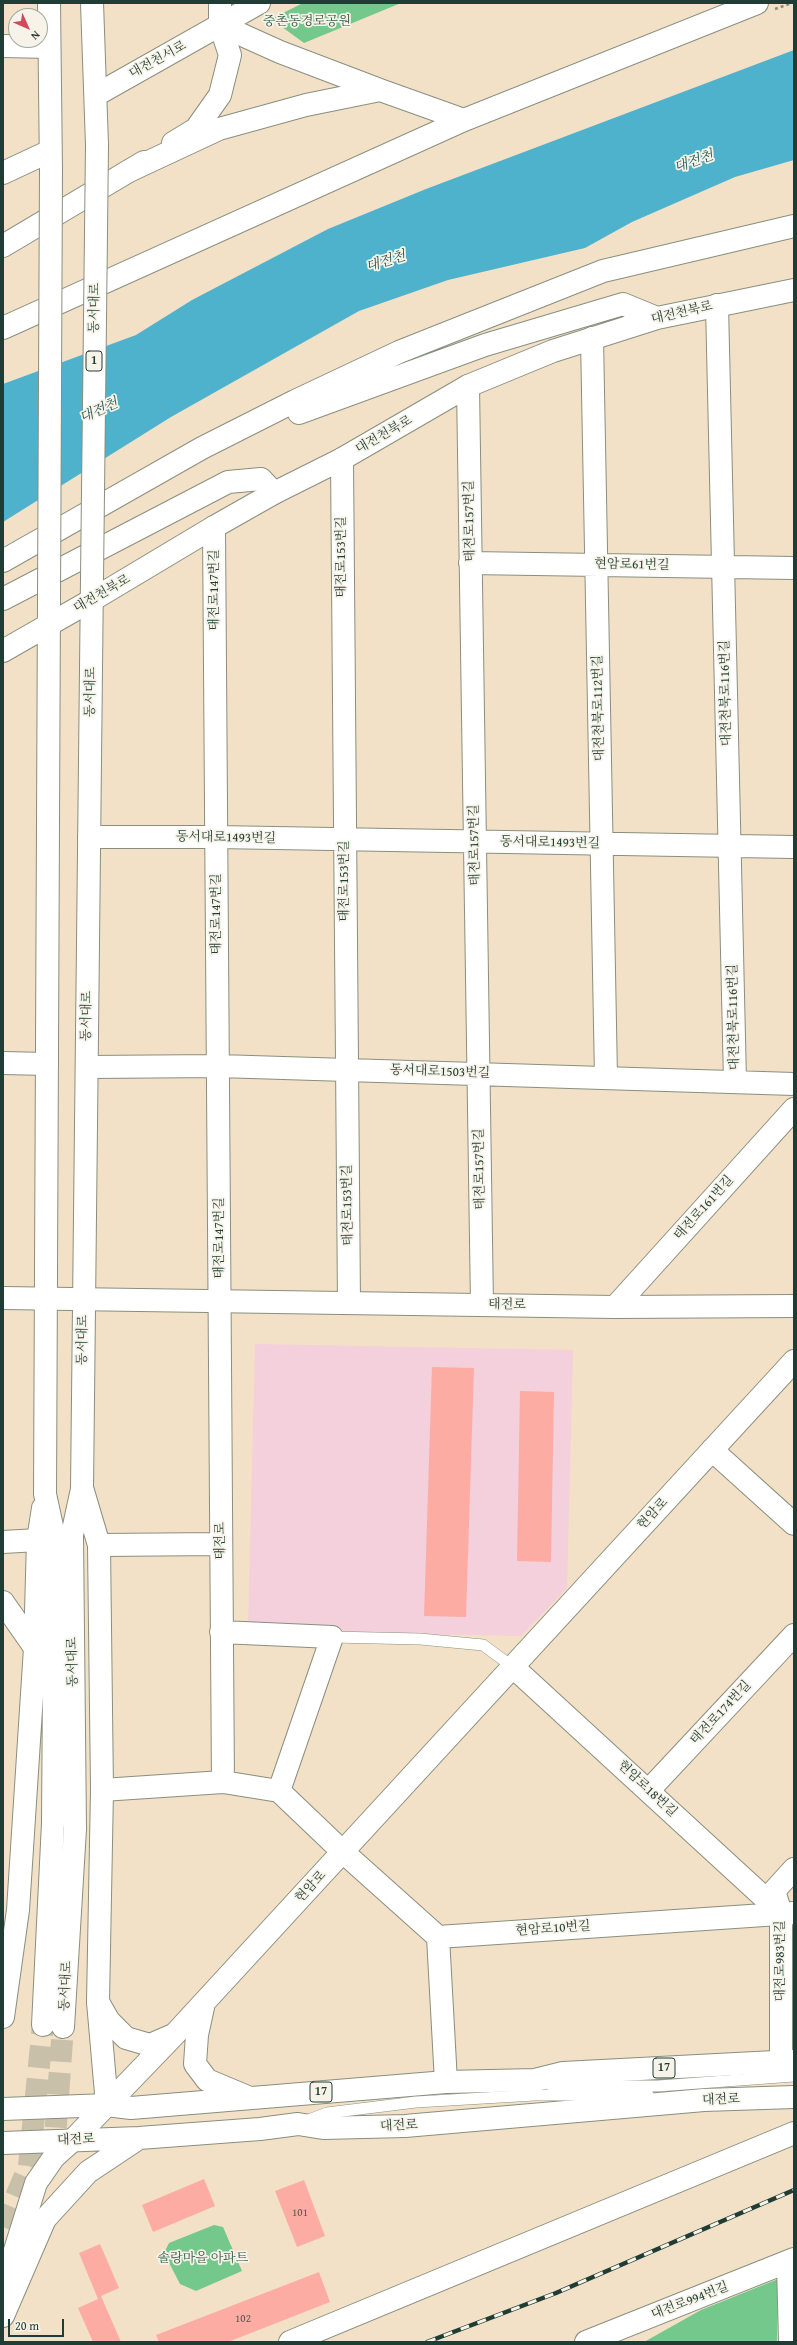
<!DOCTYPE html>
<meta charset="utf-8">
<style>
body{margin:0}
#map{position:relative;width:797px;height:2345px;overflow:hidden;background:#f3e1c7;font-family:"Gentium Book Plus",serif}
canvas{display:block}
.frame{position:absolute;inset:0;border:4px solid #1f3d34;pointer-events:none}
.north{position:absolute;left:8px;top:8px;width:40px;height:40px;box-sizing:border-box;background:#f7f3e8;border:1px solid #a1aaa0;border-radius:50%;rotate:135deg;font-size:11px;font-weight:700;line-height:16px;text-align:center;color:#1f3d34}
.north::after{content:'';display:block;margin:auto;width:14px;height:18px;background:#d1495b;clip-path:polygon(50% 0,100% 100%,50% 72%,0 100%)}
.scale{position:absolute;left:8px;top:2319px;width:56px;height:18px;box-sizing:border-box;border:2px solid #1f3d34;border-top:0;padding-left:5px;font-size:12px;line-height:14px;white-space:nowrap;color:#1f3d34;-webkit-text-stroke:3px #f7f3e8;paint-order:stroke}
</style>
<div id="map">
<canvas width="797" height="2345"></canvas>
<div class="frame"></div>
<div class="north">N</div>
<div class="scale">20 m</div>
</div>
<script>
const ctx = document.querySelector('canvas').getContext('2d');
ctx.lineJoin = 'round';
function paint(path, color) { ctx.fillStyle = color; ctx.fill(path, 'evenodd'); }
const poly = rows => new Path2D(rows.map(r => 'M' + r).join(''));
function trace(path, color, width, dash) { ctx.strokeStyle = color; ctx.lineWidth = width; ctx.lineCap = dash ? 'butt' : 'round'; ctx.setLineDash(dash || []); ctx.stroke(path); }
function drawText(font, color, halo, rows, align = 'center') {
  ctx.font = font + ' "Gentium Book Plus","Noto Serif KR",serif'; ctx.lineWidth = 3.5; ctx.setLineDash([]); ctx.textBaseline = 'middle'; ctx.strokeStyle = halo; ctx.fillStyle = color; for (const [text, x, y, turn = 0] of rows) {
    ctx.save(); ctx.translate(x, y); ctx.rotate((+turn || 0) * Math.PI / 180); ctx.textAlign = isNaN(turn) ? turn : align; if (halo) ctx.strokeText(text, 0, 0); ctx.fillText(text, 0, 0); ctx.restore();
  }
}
const built = poly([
 [255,1344,573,1350,567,1588,521,1636,248,1631]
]);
const green = poly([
 [303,3,401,3,304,43,271,19],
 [214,2225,223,2227,242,2271,196,2291,180,2284,164,2253,169,2243],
 [778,2279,777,2342,644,2342,701,2310]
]);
const water = poly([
 [794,50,794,160,735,177,632,222,585,248,448,280,359,311,171,417,3,522,3,384,136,335,192,300,328,229,426,189]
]);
const building = poly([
 [432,1367,474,1368,466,1617,424,1616],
 [520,1391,554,1392,551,1562,517,1561],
 [204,2179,215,2206,153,2232,142,2205],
 [304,2180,325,2236,297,2247,275,2191],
 [100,2244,119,2288,101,2296,121,2342,93,2342,78,2308,98,2299,79,2253],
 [319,2272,330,2302,228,2342,159,2342,156,2335]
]);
const primaryTunnel = poly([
 [47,2159,55,2138,63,2027],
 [3,2227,29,2166,43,2025]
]);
const path = poly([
 [775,9,792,3]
]);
const lane = poly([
 [332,1637,420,1639,483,1645,513,1667],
 [543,2082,556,2086,658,2086,794,2076],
 [306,2121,327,2113,416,2102,535,2095,648,2095]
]);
const street = poly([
 [3,46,49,47],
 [96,95,259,3],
 [173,143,196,129,220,95,230,55,220,25,220,3],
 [3,173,50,151],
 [3,246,144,162],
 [717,305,735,1081],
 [592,338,606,1077],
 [468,386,482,1305],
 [342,459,349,1303],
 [214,527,223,1782],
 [470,563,794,568],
 [3,599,228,482,261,479,274,493],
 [3,651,92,600],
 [89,837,217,837,794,847],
 [3,1063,47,1064],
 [87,1067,219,1066,794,1084],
 [615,1307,794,1109],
 [712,1450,794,1524],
 [3,1542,38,1540],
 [99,1545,221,1544],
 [3,1602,35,1648],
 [221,1632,332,1637,279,1791],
 [513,1667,781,1913],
 [102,1790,223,1782,279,1791,343,1852,438,1937,794,1913],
 [649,1790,794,1635],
 [438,1937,446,2082],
 [781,2062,781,1913,774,1891,794,1869],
 [788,2263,790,2342],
 [3,2281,15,2250,36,2183,54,2157,73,2140],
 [290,2342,794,2133],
 [586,2342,794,2259]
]);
const secondary = poly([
 [220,25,280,52,380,90],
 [129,171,219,129,306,105,380,90,464,120],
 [3,328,464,120,757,3],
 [299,413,485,345,623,304,657,318],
 [3,561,202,448,295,401,399,352,603,271,794,226],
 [92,600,214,527,274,493,342,459,468,386,553,351,657,318,794,290],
 [3,1298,615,1307,794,1306],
 [98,2002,109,2021,126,2038,150,2045,173,2035],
 [204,2003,197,2035,195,2064,207,2080,250,2098],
 [73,2140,174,2035,794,1361]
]);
const primary = poly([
 [49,3,51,170],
 [92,3,97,145],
 [83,1491,99,1545,102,1790,98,2002,107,2105],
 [3,2017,18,1910,35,1648,38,1540,43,1508],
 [43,2025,53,1823,55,1540,45,1494,49,599],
 [63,2027,75,1829,72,1535,82,1489,92,578],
 [3,2109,107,2105,131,2108,446,2082,535,2080,563,2073,794,2061],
 [3,2143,139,2138,260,2129,298,2124,323,2128,405,2126,704,2100,794,2097],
 [3,2316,45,2219,88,2172,139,2138]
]);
const rail = poly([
 [427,2342,556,2293,794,2190]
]);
const primaryBridge = poly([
 [92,578,97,145],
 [49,599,51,170]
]);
const numberNames = [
 ["101",300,2213],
 ["102",243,2319]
];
const shields = [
 [94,361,16],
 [664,2068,22],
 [321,2092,22]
];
const shieldNames = [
 ["1",94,361],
 ["17",664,2068],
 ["17",321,2092]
];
const parkNames = [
 ["중촌동경로공원",307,22],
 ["솔랑마을 아파트",203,2259]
];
const streetNames = [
 ["대전천서로",158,60,-29],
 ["동서대로",95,308,-89],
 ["대전천북로",682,313,-13],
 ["대전천북로",384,435,-30],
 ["태전로157번길",470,521,-91],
 ["태전로153번길",342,557,-90],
 ["현암로61번길",632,565,1],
 ["태전로147번길",215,590,-90],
 ["대전천북로",102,594,-30],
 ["동서대로",91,692,-89],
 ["대전천북로116번길",726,693,-91],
 ["대전천북로112번길",599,708,-91],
 ["동서대로1493번길",226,838,1],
 ["동서대로1493번길",550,843,1],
 ["태전로157번길",475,845,-91],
 ["태전로153번길",345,881,-90],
 ["태전로147번길",217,914,-90],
 ["동서대로",87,1016,-89],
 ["대전천북로116번길",734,1017,-91],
 ["동서대로1503번길",440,1072,2],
 ["태전로157번길",480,1169,-91],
 ["태전로153번길",348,1205,-91],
 ["태전로161번길",704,1208,-48],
 ["태전로147번길",220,1238,-90],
 ["태전로",507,1305,1],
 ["동서대로",83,1340,-89],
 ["현암로",653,1514,-47],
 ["태전로",221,1541,-90],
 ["동서대로",73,1662,-91],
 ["태전로174번길",721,1713,-47],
 ["현암로18번길",647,1789,43],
 ["현암로",311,1887,-47],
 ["현암로10번길",553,1929,-4],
 ["대전로983번길",781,1961,-90],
 ["동서대로",66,1986,-87],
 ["대전로",721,2100,-2],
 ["대전로",399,2126,-3],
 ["대전로",76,2140,-2],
 ["대전로994번길",690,2301,-21]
];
const waterNames = [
 ["대전천",694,162,-19],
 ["대전천",386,262,-17],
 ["대전천",99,411,-24]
];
paint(built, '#f4cfdc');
paint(green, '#74c88b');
paint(water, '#4eb2cd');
paint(building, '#fdaca3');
trace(primaryTunnel, '#c9c0aa', 22, [22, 11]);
trace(lane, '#898f7e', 12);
trace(street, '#898f7e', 24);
trace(secondary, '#898f7e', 24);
trace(primary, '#898f7e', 24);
trace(path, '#898f7e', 2.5, [3, 3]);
trace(lane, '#fff', 11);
trace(street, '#fff', 22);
trace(secondary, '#fff', 22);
trace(primary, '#fff', 22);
trace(rail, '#1f3d34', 4.5);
trace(rail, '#f7f3e8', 3, [9]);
trace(primaryBridge, '#898f7e', 24, []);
trace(primaryBridge, '#fff', 22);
drawText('11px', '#565950', null, numberNames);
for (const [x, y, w] of shields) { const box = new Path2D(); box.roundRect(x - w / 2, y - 10, w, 20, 3); ctx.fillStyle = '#f7f3e8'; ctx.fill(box); trace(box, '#1f3d34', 1); }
drawText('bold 12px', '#1f3d34', null, shieldNames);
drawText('13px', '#305945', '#f7f3e8', parkNames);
drawText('13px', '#1f3d34', '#f7f3e8', streetNames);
drawText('italic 14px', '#2b5a5a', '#f7f3e8', waterNames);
</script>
